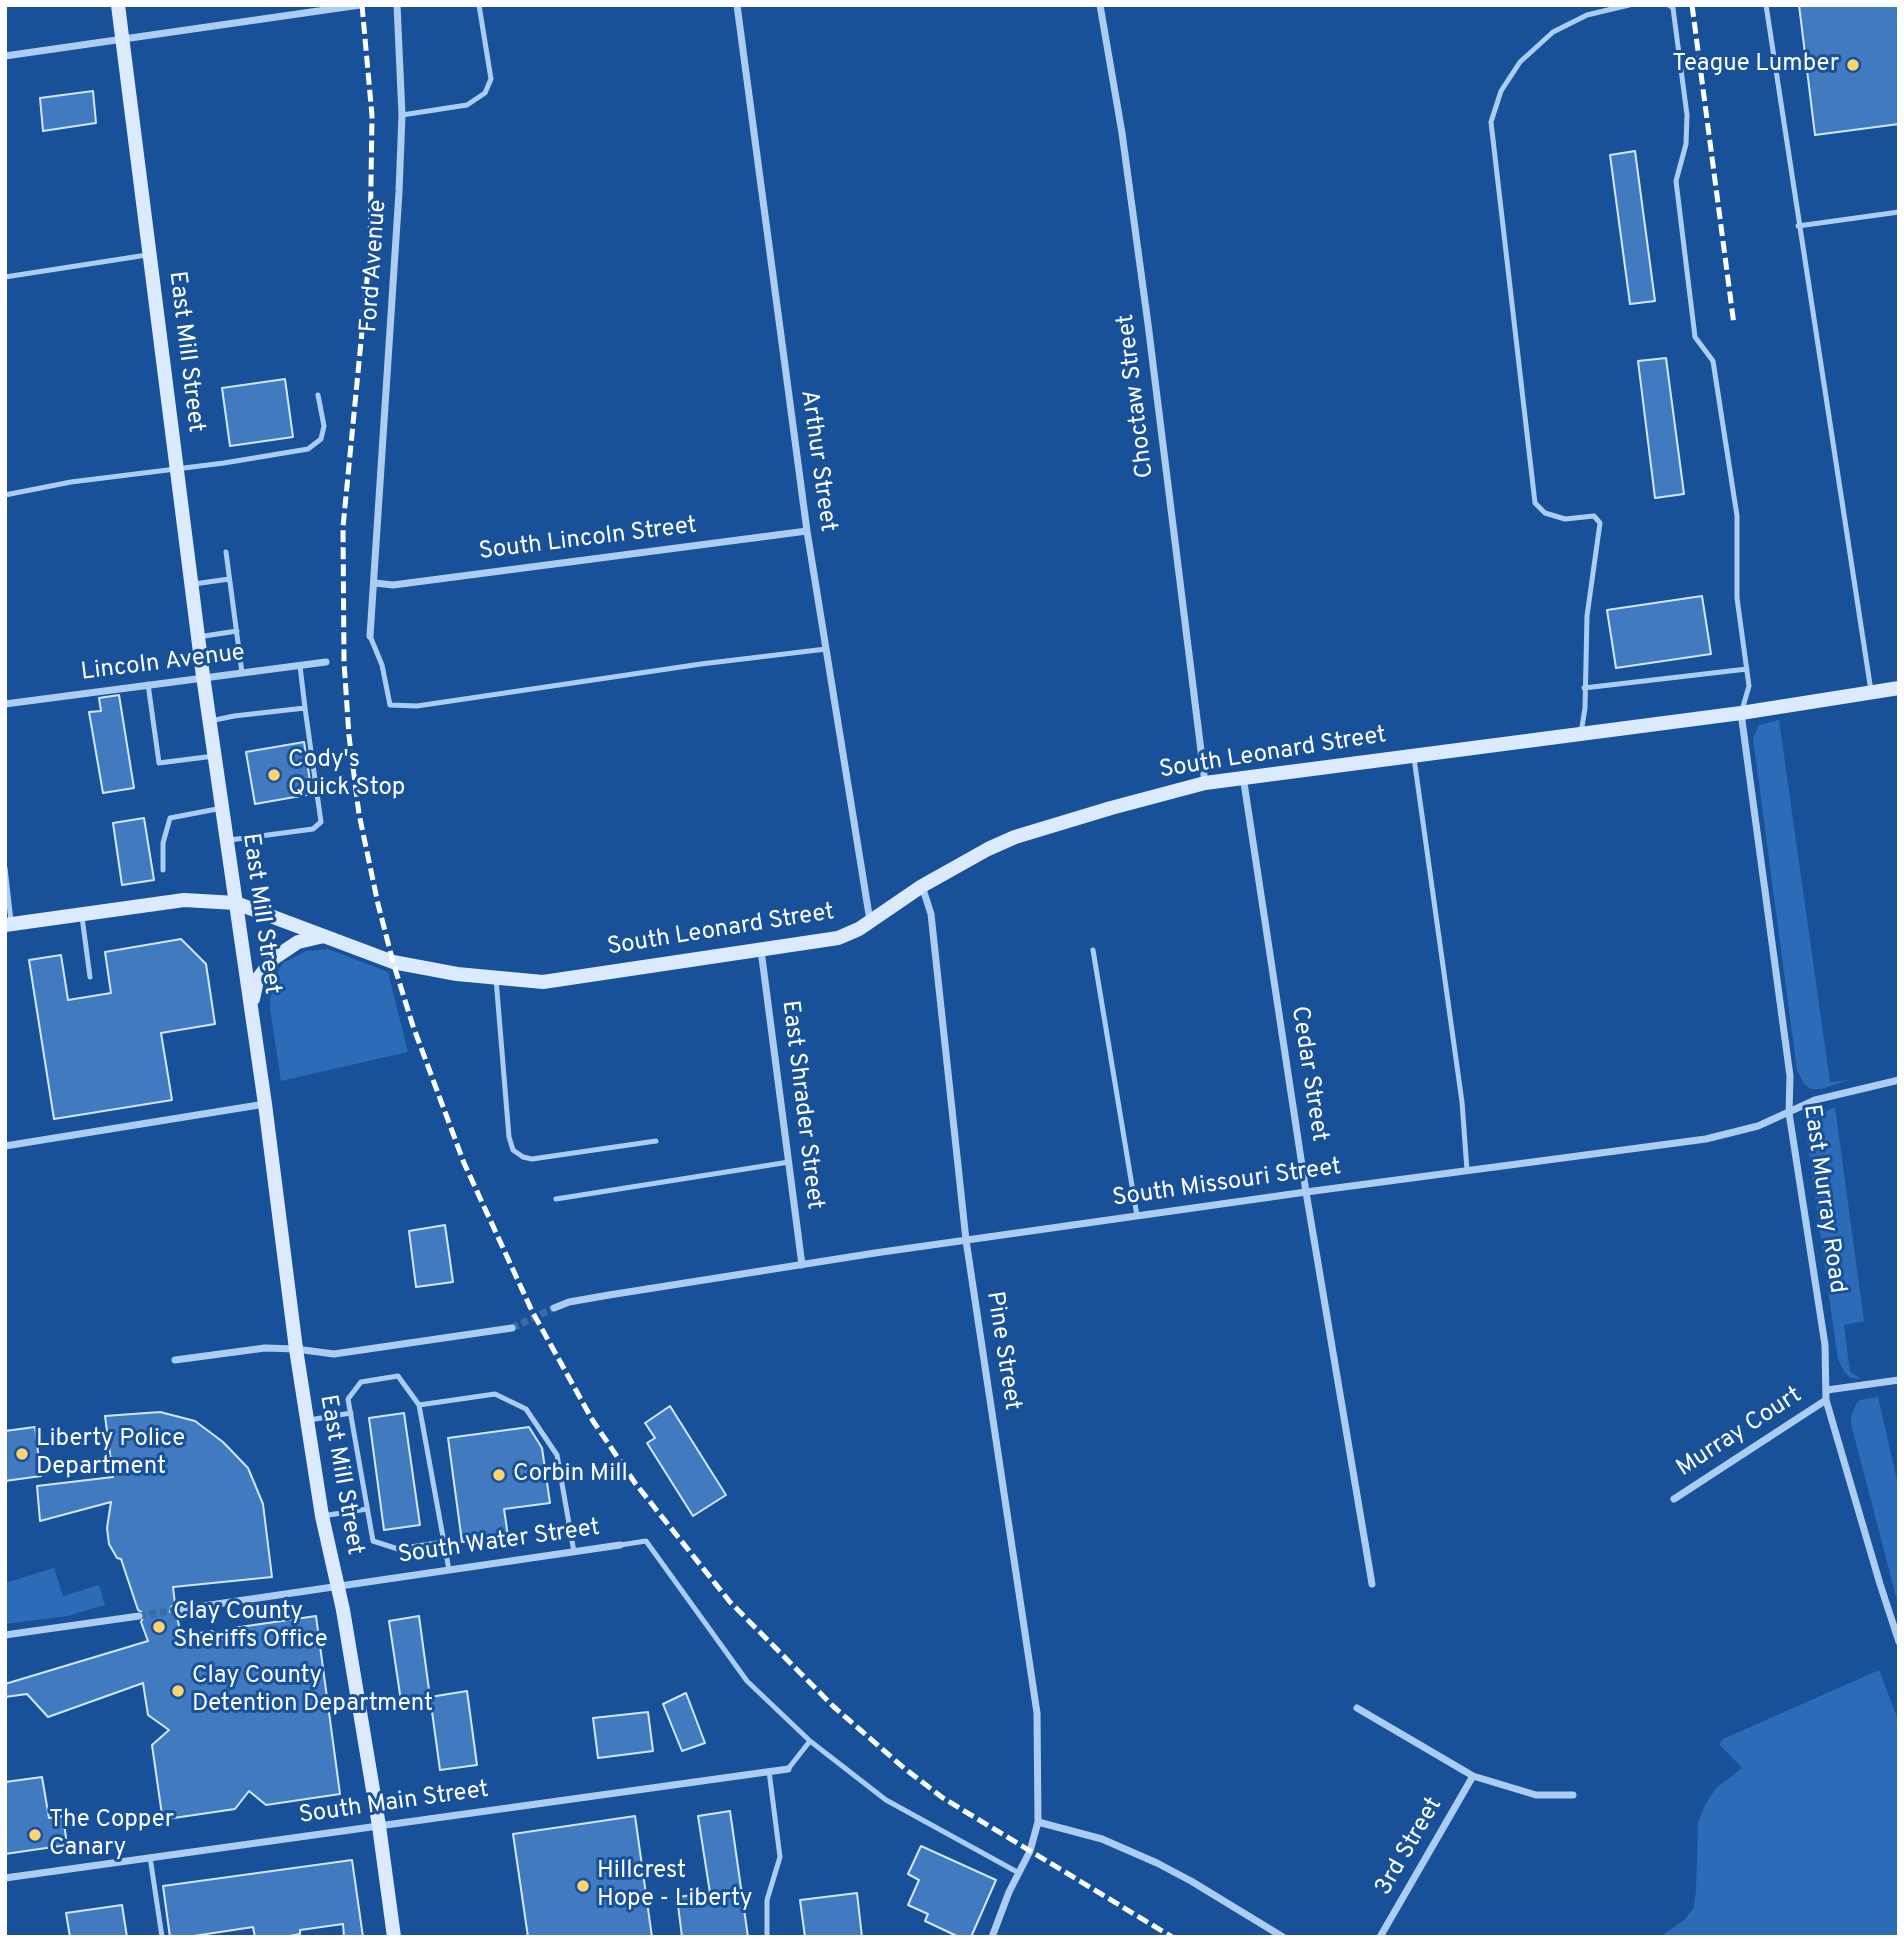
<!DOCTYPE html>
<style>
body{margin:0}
#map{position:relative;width:1904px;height:1942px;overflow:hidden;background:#185199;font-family:Overpass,sans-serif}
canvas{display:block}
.frame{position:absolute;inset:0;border:7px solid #fff;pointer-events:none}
</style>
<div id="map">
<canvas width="1904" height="1942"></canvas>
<div class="frame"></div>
</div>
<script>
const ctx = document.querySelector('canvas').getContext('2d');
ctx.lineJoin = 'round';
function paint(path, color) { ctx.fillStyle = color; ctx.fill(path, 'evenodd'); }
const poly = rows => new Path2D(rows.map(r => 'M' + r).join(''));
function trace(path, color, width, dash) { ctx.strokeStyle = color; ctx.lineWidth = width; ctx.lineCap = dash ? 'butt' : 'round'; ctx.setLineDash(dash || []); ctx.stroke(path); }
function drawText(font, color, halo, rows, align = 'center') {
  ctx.font = font + ' Overpass,sans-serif'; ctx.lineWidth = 6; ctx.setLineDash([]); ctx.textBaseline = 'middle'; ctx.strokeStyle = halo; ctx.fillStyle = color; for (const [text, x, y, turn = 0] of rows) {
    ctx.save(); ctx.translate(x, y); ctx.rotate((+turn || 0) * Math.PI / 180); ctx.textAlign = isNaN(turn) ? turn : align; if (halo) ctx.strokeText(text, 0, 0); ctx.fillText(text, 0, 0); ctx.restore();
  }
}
const green = poly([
 [1779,720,1830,1082,1849,1080,1821,1089,1811,1089,1804,1084,1797,1070,1753,738,1759,725],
 [328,949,388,972,408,1052,281,1081,270,1009,271,982,283,963,306,951],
 [1835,1107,1864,1321,1844,1325,1850,1372,1861,1379,1851,1378,1845,1373,1838,1360,1806,1133,1807,1124,1811,1118],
 [1878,1397,1899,1489,1899,1608,1851,1424,1851,1416,1856,1404,1860,1400],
 [54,1568,63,1596,99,1585,105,1605,67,1616,5,1624,5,1583],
 [1879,1670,1899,1722,1899,1937,1660,1937,1684,1920,1693,1909,1696,1892,1698,1823,1705,1805,1716,1788,1742,1768,1719,1744,1723,1739]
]);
const building = poly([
 [1799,5,1899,5,1899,124,1815,135,1799,5],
 [93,91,96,123,43,131,40,98,93,91],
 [1635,151,1655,301,1630,304,1610,155,1635,151],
 [1666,358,1684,494,1655,498,1638,361,1666,358],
 [285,379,293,437,230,446,222,388,285,379],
 [1702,596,1711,654,1616,668,1607,610,1702,596],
 [119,695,134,788,103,793,89,712,101,711,99,698,119,695],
 [304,742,312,794,255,804,246,752,304,742],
 [144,818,154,880,122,885,113,823,144,818],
 [181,939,206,964,215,1024,161,1033,172,1100,54,1119,29,960,61,955,68,1000,111,993,105,952,181,939],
 [445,1225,453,1282,416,1287,409,1231,445,1225],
 [670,1406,726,1495,693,1516,647,1443,655,1438,645,1423,670,1406],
 [160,1412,195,1421,223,1442,248,1468,263,1504,272,1577,173,1587,175,1604,171,1607,170,1612,177,1616,181,1636,212,1631,235,1648,233,1628,316,1616,340,1794,266,1805,249,1791,235,1809,167,1819,162,1815,152,1745,169,1730,148,1715,143,1683,48,1717,27,1694,5,1697,5,1684,148,1641,141,1622,145,1614,138,1610,121,1559,117,1558,109,1544,107,1528,111,1502,40,1521,37,1486,113,1477,105,1416,160,1412],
 [404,1413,420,1525,384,1530,369,1418,404,1413],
 [35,1427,41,1476,5,1481,5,1431,35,1427],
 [529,1427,542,1448,550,1503,504,1509,508,1536,462,1542,448,1438,529,1427],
 [419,1616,430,1697,401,1701,389,1621,419,1616],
 [467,1691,477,1765,440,1770,430,1697,467,1691],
 [686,1693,705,1743,682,1751,663,1704,686,1693],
 [648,1712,653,1751,598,1758,593,1718,648,1712],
 [42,1777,49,1818,63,1816,67,1845,5,1854,5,1782,42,1777],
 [730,1811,748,1937,682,1937,677,1897,710,1893,698,1816,730,1811],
 [635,1816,652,1937,528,1937,513,1834,635,1816],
 [921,1846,996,1880,971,1937,959,1937,925,1921,928,1914,908,1905,919,1880,908,1874,921,1846],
 [352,1860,363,1937,344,1937,343,1924,300,1930,300,1934,284,1937,255,1937,253,1927,187,1937,170,1937,163,1886,352,1860],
 [857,1893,862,1937,805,1937,800,1900,857,1893],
 [122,1905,127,1937,70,1937,66,1913,122,1905]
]);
const streetTunnel = poly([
 [512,1328,554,1308],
 [139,1616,176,1610]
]);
const lane = poly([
 [1669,5,1673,8,1687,115,1686,144,1676,181,1695,337,1713,361,1737,516,1737,598,1749,686,1742,710],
 [1766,5,1871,691],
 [402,115,467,105,485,93,491,79,479,5],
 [1798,226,1899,212],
 [5,277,147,255],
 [5,495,71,482,224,463,308,449,321,439,324,426,318,395],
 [226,552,242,673],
 [194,584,229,579],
 [370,636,382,665,390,705,417,706,701,664,826,649],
 [198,637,237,631],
 [300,666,305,708],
 [148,684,159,763,214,756],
 [1584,688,1747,669],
 [210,721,234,716,305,708,321,822,313,829,230,840],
 [1581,733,1585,708,1587,616,1600,523,1594,516,1565,519,1545,513,1535,503,1491,122,1501,91,1520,62,1553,32,1587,15,1629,5],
 [1414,758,1462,1102,1467,1170],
 [5,868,11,921],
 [163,870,163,843,170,818,222,808],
 [82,917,90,977],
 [1093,950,1137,1216],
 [496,979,509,1137,513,1150,523,1157,532,1159,656,1141],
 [556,1199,789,1162],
 [419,1405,495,1394,526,1409,557,1455,574,1552],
 [309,1420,351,1413],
 [322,1516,367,1509],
 [443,1542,398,1549,373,1541,348,1399,361,1382,398,1376,419,1405,449,1570],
 [620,1545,646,1541,747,1681,810,1741,886,1800,1019,1873],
 [788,1769,810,1741],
 [150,1857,162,1937],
 [767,1937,767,1900,780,1857,769,1771]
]);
const street = poly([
 [737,5,807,531,870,921],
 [1100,5,1122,133,1148,324,1205,783],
 [5,56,360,5],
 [375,583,393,585,807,531],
 [370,636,399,192,402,115,397,5],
 [5,704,326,662],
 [1741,713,1790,1076,1789,1113,1825,1345,1826,1400,1880,1584,1899,1642],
 [1243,776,1306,1192,1372,1584],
 [922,886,931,914,966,1240,1037,1713,1038,1822,1030,1851,1009,1892,992,1937],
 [761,950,802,1265],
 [5,1146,265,1104],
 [554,1308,569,1302,609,1295,875,1253,1306,1192,1706,1139,1758,1126,1815,1100,1899,1080],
 [175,1360,265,1348,296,1349,334,1354,512,1328],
 [1827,1390,1899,1380],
 [1674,1499,1826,1400],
 [176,1610,620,1545],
 [5,1635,139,1616],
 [1357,1708,1473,1776,1536,1795,1573,1795],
 [1038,1822,1102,1839,1157,1863,1191,1881,1283,1937],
 [5,1878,788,1769],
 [1380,1937,1473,1776]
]);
const secondary = poly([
 [118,5,203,676,265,1104,296,1349,322,1516,343,1610,379,1826,394,1937],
 [5,925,184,900,236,903,393,962,457,974,543,982,838,938,859,929,922,886,988,849,1015,837,1111,808,1205,783,1741,713,1899,688],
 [253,999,257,980,274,958,298,942,324,936]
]);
const rail = poly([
 [362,5,372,116,370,249,343,527,344,662,349,736,359,814,378,904,393,962,413,1026,464,1163,532,1311,593,1421,635,1483,730,1602,834,1707,904,1768,943,1798,1172,1937],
 [1692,5,1734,325]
]);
const markers = [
 [1853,65,7,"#ffd46d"],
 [274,775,7,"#ffd46d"],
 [22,1454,7,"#ffd46d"],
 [499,1475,7,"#ffd46d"],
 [159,1627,7,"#ffd46d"],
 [178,1691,7,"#ffd46d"],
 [35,1835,7,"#ffd46d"],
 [583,1886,7,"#ffd46d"]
];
const poiNames = [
 ["Teague Lumber",1839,65,"right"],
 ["Cody's",288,761],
 ["Quick Stop",288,789],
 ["Liberty Police",36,1440],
 ["Department",36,1468],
 ["Corbin Mill",513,1475],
 ["Clay County",173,1613],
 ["Sheriffs Office",173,1641],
 ["Clay County",192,1677],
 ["Detention Department",192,1705],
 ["The Copper",49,1821],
 ["Canary",49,1849],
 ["Hillcrest",597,1872],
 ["Hope - Liberty",597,1900]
];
const streetNames = [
 ["Ford Avenue",375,266,-86],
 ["East Mill Street",185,352,83],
 ["Choctaw Street",1137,396,-97],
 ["Arthur Street",817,461,82],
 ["South Lincoln Street",588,540,-7],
 ["Lincoln Avenue",163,664,-7],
 ["South Leonard Street",1273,754,-9],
 ["East Mill Street",260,914,82],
 ["South Leonard Street",721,931,-9],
 ["Cedar Street",1308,1074,81],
 ["East Shrader Street",801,1105,83],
 ["South Missouri Street",1227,1184,-8],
 ["East Murray Road",1823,1199,82],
 ["Pine Street",1002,1351,81],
 ["Murray Court",1740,1433,-33],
 ["East Mill Street",340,1475,80],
 ["South Water Street",499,1543,-8],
 ["South Main Street",394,1804,-8],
 ["3rd Street",1410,1847,-60]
];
paint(green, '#2c6bb7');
paint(building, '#417ac0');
trace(building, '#d4e6fc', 2);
trace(streetTunnel, '#3b6ba8', 7, [7, 3.5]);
trace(lane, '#adccf1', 5);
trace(street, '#adccf1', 7);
trace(secondary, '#dbeafc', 14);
trace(rail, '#fff', 5, [12, 5]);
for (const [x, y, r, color] of markers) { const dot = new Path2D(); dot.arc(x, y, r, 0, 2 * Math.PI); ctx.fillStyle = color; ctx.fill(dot); trace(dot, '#185199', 2.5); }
drawText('24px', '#fff', '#185199', poiNames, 'left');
drawText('24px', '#fff', '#185199', streetNames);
</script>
